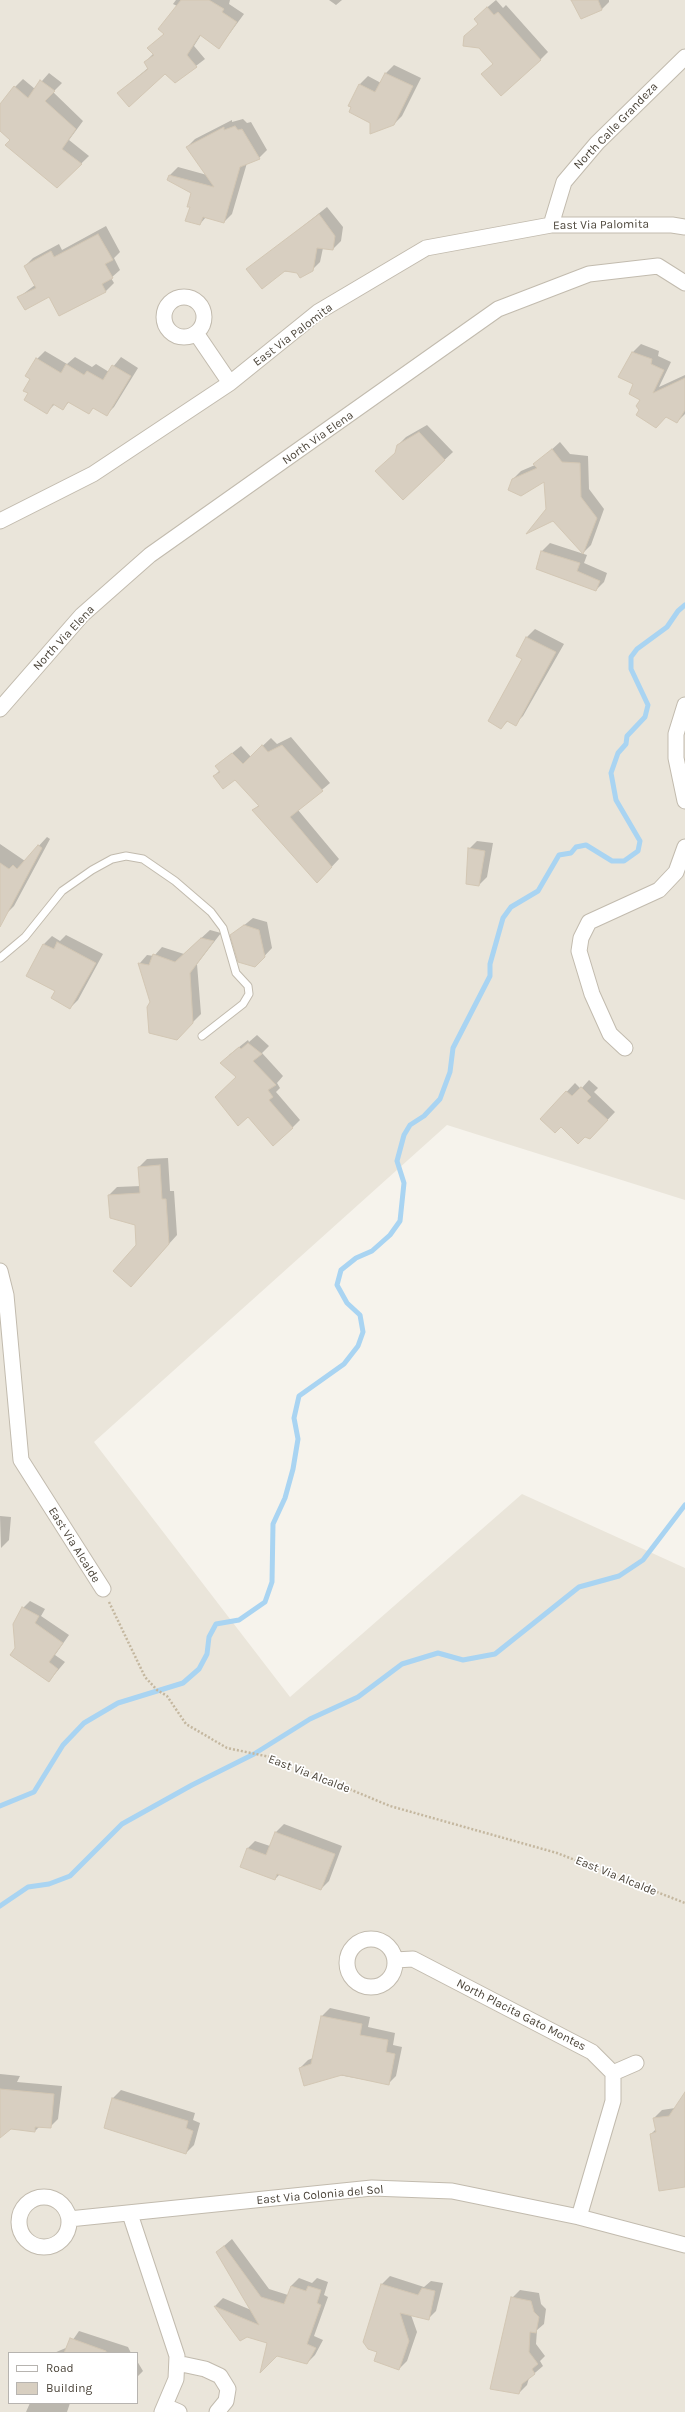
<!DOCTYPE html>
<style>
body{margin:0}
#map{position:relative;width:685px;height:2412px;overflow:hidden;background:#f6f3ec;font-family:Karla,sans-serif}
canvas{display:block}
.legend{position:absolute;left:8px;top:2352px;width:130px;height:52px;box-sizing:border-box;background:#fff;border:1px solid #b7b4b0;margin:0;padding:5px 7px;list-style:none;font-size:12px;color:#4b4439}
.legend li{display:flex;align-items:center;gap:8px;height:20px}
.legend b{width:20px;border:1px solid #b7b4b0}
</style>
<div id="map">
<canvas width="685" height="2412"></canvas>
<ul class="legend">
<li><b style="height:5px;background:#fff"></b>Road</li>
<li><b style="height:11px;background:#d8cfc1"></b>Building</li>
</ul>
</div>
<script>
const ctx = document.querySelector('canvas').getContext('2d');
ctx.lineJoin = 'round';
function paint(path, color) { ctx.fillStyle = color; ctx.fill(path, 'evenodd'); }
const poly = rows => new Path2D(rows.map(r => 'M' + r).join(''));
function trace(path, color, width, dash) { ctx.strokeStyle = color; ctx.lineWidth = width; ctx.lineCap = dash ? 'butt' : 'round'; ctx.setLineDash(dash || []); ctx.stroke(path); }
function drawText(font, color, halo, rows, align = 'center') {
  ctx.font = font + ' Karla,sans-serif'; ctx.lineWidth = 3.5; ctx.setLineDash([]); ctx.textBaseline = 'middle'; ctx.strokeStyle = halo; ctx.fillStyle = color; for (const [text, x, y, turn = 0] of rows) {
    ctx.save(); ctx.translate(x, y); ctx.rotate((+turn || 0) * Math.PI / 180); ctx.textAlign = isNaN(turn) ? turn : align; if (halo) ctx.strokeText(text, 0, 0); ctx.fillText(text, 0, 0); ctx.restore();
  }
}
const residential = poly([
 [0,0,685,0,685,1200,447,1125,94,1442,290,1697,522,1494,685,1568,685,2412,0,2412],
 [9,2353,137,2353,137,2403,9,2403]
]);
const shadow = poly([
 [176,0,230,0,229,4,244,14,219,48,201,35,194,46,205,59,175,82,165,72,118,93,148,68,145,62,153,54,149,48,165,33,177,6,173,4],
 [329,0,342,0,336,5],
 [496,0,503,8,506,5,548,52,540,60,483,74,494,63,483,11],
 [572,0,609,0,609,2,601,10],
 [394,65,421,78,402,116,394,124,371,122,349,106,360,84,368,76,381,83,386,73],
 [49,73,62,83,53,92,83,121,69,140,89,156,57,187,0,130,0,105,15,87,23,79,35,89],
 [243,119,247,123,251,122,267,150,259,158,247,163,232,214,224,222,206,217,200,224,192,206,193,192,170,175,178,167,207,175,187,147,195,139,232,120,232,122],
 [327,207,343,227,341,241,333,249,323,248,320,262,312,270,298,272,248,270],
 [106,226,120,252,114,258,120,270,111,278,114,283,106,291,60,315,50,296,19,297,35,285,25,266,33,258,59,244,62,250],
 [641,344,659,351,658,356,671,362,659,387,685,375,685,414,677,422,667,416,640,410,641,400,634,384,620,377,633,352],
 [45,351,67,364,75,357,92,367,96,364,109,372,121,357,138,368,114,407,106,415,94,407,88,413,69,402,63,408,55,404,47,412,30,393,37,359],
 [427,425,453,452,403,499,396,452,398,445,406,437],
 [560,442,570,454,588,456,589,489,604,509,591,545,583,553,547,509,545,481,513,479,521,471,535,465],
 [550,543,587,555,584,563,607,573,604,582,596,590,537,569,542,551],
 [535,629,564,644,523,716,515,724,508,721,501,727,524,659,517,656,527,637],
 [291,737,330,783,298,810,339,859,325,874,253,810,259,805,235,779,214,776,220,770,216,766,241,746,251,757,271,738,277,744],
 [47,837,50,839,14,906,6,914,0,909,0,844,25,861],
 [477,841,493,843,487,877,479,885,469,849],
 [253,918,267,922,272,948,255,966,231,936],
 [210,930,221,933,197,964,201,1014,176,1039,151,1002,140,963,147,955,154,956,162,947,184,954],
 [66,935,103,954,78,1000,70,1008,56,990,27,975,44,944,52,936,60,941],
 [257,1035,269,1046,262,1053,283,1076,277,1083,280,1088,276,1092,300,1120,292,1128,237,1076,229,1055,248,1040,249,1042],
 [589,1080,598,1088,594,1092,615,1112,598,1130,561,1126,541,1119,575,1083,581,1089],
 [168,1158,170,1191,174,1191,177,1235,139,1277,136,1224,109,1195,117,1187,141,1186,139,1167,147,1159],
 [0,1516,11,1517,9,1540,1,1548],
 [30,1601,45,1609,41,1616,69,1635,55,1655,65,1662,49,1681,16,1648,23,1608],
 [284,1824,342,1846,329,1881,321,1889,280,1874,275,1879,247,1849,255,1841,270,1846,276,1832],
 [330,2008,370,2017,368,2027,395,2033,393,2045,402,2047,396,2076,388,2084,300,2068,308,2060,313,2058,322,2016],
 [0,2074,20,2076,17,2082,62,2086,58,2119,50,2127,40,2126,35,2131,10,2128,0,2137],
 [121,2090,195,2113,193,2120,200,2123,194,2145,186,2153,105,2127,113,2098],
 [685,2095,685,2186,651,2134,656,2129,654,2118,662,2110,675,2108],
 [232,2239,269,2289,288,2295,291,2286,299,2278,312,2283,317,2278,328,2282,324,2295,328,2297,314,2336,323,2340,315,2355,307,2363,268,2343,247,2336,240,2340,215,2306,223,2298,251,2310,217,2252],
 [390,2276,424,2287,431,2281,443,2283,436,2311,428,2319,411,2315,417,2332,407,2361,399,2369,364,2342,382,2284],
 [520,2290,539,2293,541,2304,546,2309,544,2324,537,2330,536,2344,545,2356,540,2361,543,2366,529,2378,527,2385,519,2393,512,2298],
 [79,2331,128,2347,131,2353,54,2353,68,2347],
 [137,2361,143,2371,137,2377],
 [30,2403,70,2403,67,2412,26,2412]
]);
const stream = poly([
 [0,1806,34,1792,63,1745,84,1723,118,1703,183,1683,199,1669,207,1654,209,1637,216,1624,239,1620,265,1602,272,1582,273,1524,285,1498,293,1469,298,1439,294,1418,299,1396,344,1364,358,1346,363,1332,360,1315,347,1303,337,1285,341,1270,356,1258,372,1251,390,1235,400,1221,404,1183,397,1161,404,1135,410,1125,424,1116,440,1099,450,1072,453,1048,490,976,490,964,503,918,511,907,538,891,559,855,571,853,576,847,586,845,612,861,624,861,638,851,640,841,616,800,611,773,618,753,626,744,627,736,645,717,648,705,631,669,631,657,637,649,667,627,678,611,685,605],
 [0,1906,28,1887,49,1884,70,1876,122,1824,192,1785,254,1754,310,1719,358,1697,402,1664,438,1653,463,1660,495,1654,579,1587,619,1576,643,1560,685,1505]
]);
const building = poly([
 [181,0,209,0,224,9,222,12,237,22,219,49,200,35,187,55,197,67,175,83,165,74,129,107,117,93,148,69,144,62,154,55,147,48,164,34,158,29,181,0],
 [571,0,598,0,602,10,581,19,571,0],
 [487,7,494,15,498,12,541,60,501,96,481,74,493,64,479,48,463,46,464,36,478,24,474,19,487,7],
 [385,73,413,86,394,125,370,134,370,123,349,112,351,107,348,106,359,84,375,92,385,73],
 [40,80,55,91,45,101,76,129,62,149,82,164,57,188,5,145,10,140,0,131,0,104,14,86,28,98,40,80],
 [235,126,238,130,242,129,260,159,240,167,224,223,203,217,200,225,185,221,190,207,187,207,191,193,167,180,169,175,214,187,186,147,224,127,224,130,235,126],
 [319,214,335,236,333,250,317,248,313,271,300,278,297,273,285,271,262,289,246,269,319,214],
 [98,234,113,260,105,264,113,278,102,284,106,292,59,316,49,297,25,310,17,297,36,288,24,266,51,251,54,257,98,234],
 [632,352,652,359,651,364,664,370,653,393,685,378,685,410,677,423,666,417,656,428,636,415,639,410,636,406,640,400,629,394,633,384,618,377,632,352],
 [36,358,61,373,66,364,84,375,87,371,103,380,112,365,131,376,107,416,93,408,89,414,68,402,63,410,53,404,47,414,24,400,28,393,23,391,30,379,25,376,36,358],
 [419,432,445,460,403,500,375,471,395,453,397,445,419,432],
 [552,449,562,462,580,463,581,497,597,518,583,554,553,521,526,534,546,509,544,482,521,496,508,490,512,479,537,468,533,464,552,449],
 [541,551,580,563,577,571,600,581,596,591,536,569,541,551],
 [526,637,556,652,516,726,507,721,501,729,488,721,522,659,516,656,526,637],
 [262,745,268,752,282,745,323,791,290,817,332,867,317,883,252,810,259,806,235,780,223,789,213,776,220,772,215,766,232,753,243,764,262,745],
 [38,845,42,848,0,927,0,863,9,869,13,865,17,869,38,845],
 [468,848,485,851,479,886,466,884,468,848],
 [244,925,259,930,265,957,255,967,238,962,230,935,244,925],
 [201,938,214,941,190,973,193,1023,177,1040,149,1033,147,1007,150,1002,138,963,149,965,153,954,175,962,201,938],
 [57,942,96,963,70,1009,51,998,55,991,26,976,43,944,54,949,57,942],
 [248,1043,262,1054,253,1061,276,1085,268,1090,273,1097,269,1100,293,1128,273,1146,248,1117,238,1126,215,1097,236,1077,220,1063,239,1047,241,1049,248,1043],
 [581,1087,591,1097,587,1101,608,1120,590,1139,585,1137,578,1144,561,1127,555,1133,540,1119,566,1091,572,1096,581,1087],
 [160,1165,162,1199,166,1199,169,1244,131,1287,113,1271,136,1245,135,1225,110,1218,108,1195,140,1193,138,1167,160,1165],
 [22,1607,39,1616,35,1623,63,1643,49,1662,58,1669,49,1682,10,1655,15,1648,13,1624,22,1607],
 [275,1832,335,1854,321,1890,277,1874,275,1880,240,1867,247,1848,266,1855,275,1832],
 [321,2016,362,2024,360,2035,388,2040,386,2052,395,2054,389,2085,342,2075,304,2086,299,2068,311,2064,321,2016],
 [0,2089,54,2094,51,2128,35,2127,35,2132,11,2129,0,2138,0,2089],
 [685,2092,685,2187,659,2191,650,2134,656,2132,653,2118,669,2116,685,2092],
 [112,2098,188,2121,186,2128,193,2131,186,2154,104,2128,112,2098],
 [224,2246,261,2297,284,2304,291,2286,306,2291,308,2286,321,2290,317,2303,321,2305,307,2344,316,2348,307,2364,277,2356,260,2373,267,2343,247,2337,240,2341,214,2306,259,2325,216,2252,224,2246],
 [381,2284,418,2295,422,2288,435,2291,429,2320,400,2313,409,2341,399,2370,374,2361,377,2352,368,2349,363,2342,381,2284],
 [511,2297,531,2301,534,2312,539,2317,536,2333,530,2332,529,2352,538,2364,532,2369,535,2374,522,2384,519,2394,490,2389,511,2297],
 [70,2338,106,2351,106,2353,64,2353,70,2338]
]);
const path = poly([
 [109,1602,145,1677,157,1690,167,1696,186,1724,227,1748,275,1758,390,1806,557,1853,685,1903]
]);
const service = poly([
 [0,958,25,937,62,891,92,870,112,859,126,856,143,859,175,881,211,912,223,928,236,973,248,986,249,994,243,1004,202,1036]
]);
const minor = poly([
 [551,225,564,182,597,143,685,57],
 '164 317a20 20 0 1 1 40 0a20 20 0 1 1-40 0Z',
 [196,333,230,383],
 [0,521,93,474,230,383,318,312,426,248,551,225,672,225,685,227],
 [685,705,676,734,676,758,685,801],
 [0,709,82,615,150,555,498,309,589,274,658,266,685,283],
 [625,1048,610,1034,592,994,579,951,581,938,589,922,659,890,676,872,685,847],
 [0,1271,6,1295,21,1460,103,1589],
 '347 1963a24 24 0 1 1 48 0a24 24 0 1 1-48 0Z',
 [395,1960,413,1959,592,2052,613,2073,613,2101,579,2217],
 [613,2073,636,2063],
 '19 2222a25 25 0 1 1 50 0a25 25 0 1 1-50 0Z',
 [130,2214,177,2356,176,2379,162,2412],
 [69,2219,372,2188,452,2191,579,2217,685,2245],
 [177,2363,205,2369,220,2376,228,2389,226,2401,217,2412],
 [165,2406,179,2412]
]);
const streetNames = [
 ["North Calle Grandeza",616,126,-46],
 ["East Via Palomita",601,225,-1],
 ["East Via Palomita",293,335,-37],
 ["North Via Elena",318,438,-35],
 ["North Via Elena",64,638,-47],
 ["East Via Alcalde",74,1545,58],
 ["East Via Alcalde",309,1774,21],
 ["East Via Alcalde",616,1876,22],
 ["North Placita Gato Montes",521,2015,27],
 ["East Via Colonia del Sol",320,2195,-5]
];
paint(residential, '#eae5da');
paint(shadow, '#0003');
trace(stream, '#a9d4f2', 5);
paint(building, '#d8cfc1');
trace(building, '#d3c7b4', 1);
trace(service, '#c2bbae', 9);
trace(minor, '#c2bbae', 17);
trace(path, '#c4b79f', 2.5, [2, 2]);
trace(service, '#fff', 7);
trace(minor, '#fff', 15);
drawText('12px', '#4b4439', '#fff', streetNames);
</script>
